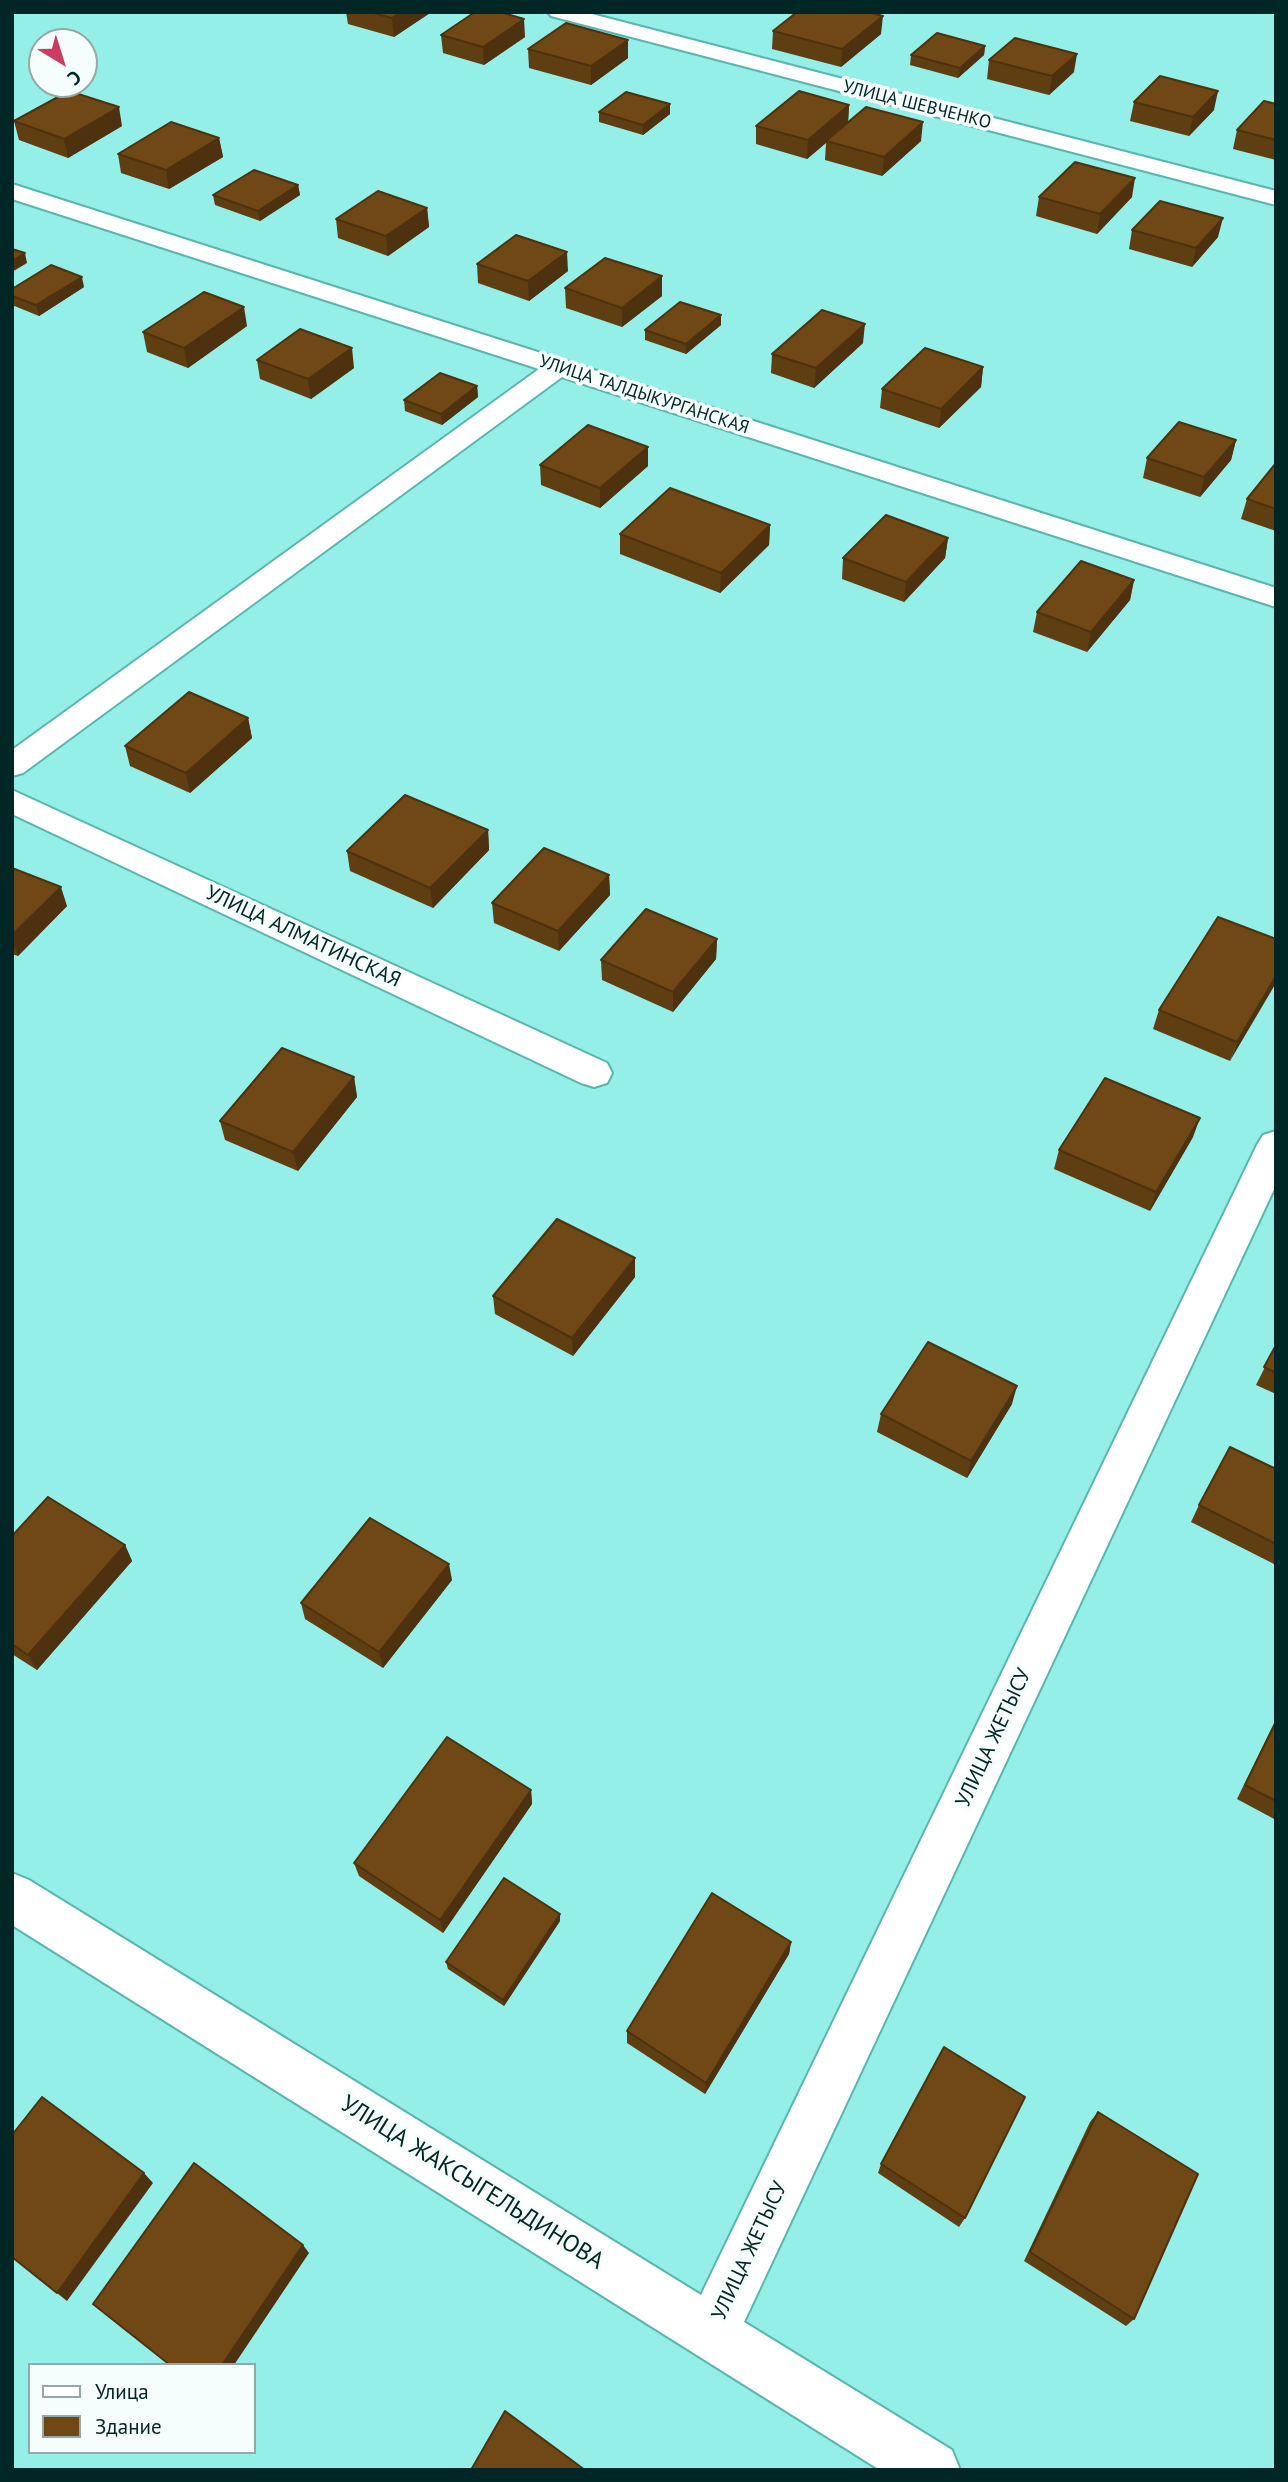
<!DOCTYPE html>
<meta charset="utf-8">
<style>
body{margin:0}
#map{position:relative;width:1288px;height:2482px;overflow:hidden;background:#93efe8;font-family:"PT Sans",sans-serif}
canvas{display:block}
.frame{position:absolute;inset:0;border:14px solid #002725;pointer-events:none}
.legend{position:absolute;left:28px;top:2363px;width:228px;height:91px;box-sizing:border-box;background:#f6fefd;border:2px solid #94a8a7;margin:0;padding:9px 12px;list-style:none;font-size:21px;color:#002725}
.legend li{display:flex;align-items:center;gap:14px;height:35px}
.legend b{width:35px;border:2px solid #94a8a7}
.north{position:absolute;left:28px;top:28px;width:70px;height:70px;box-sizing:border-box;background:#f6fefd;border:2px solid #94a8a7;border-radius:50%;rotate:142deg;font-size:19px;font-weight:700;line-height:28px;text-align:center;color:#002725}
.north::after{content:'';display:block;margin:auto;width:24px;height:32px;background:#cc3c62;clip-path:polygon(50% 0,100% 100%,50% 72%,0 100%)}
</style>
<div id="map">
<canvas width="1288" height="2482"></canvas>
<div class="frame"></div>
<ul class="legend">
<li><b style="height:9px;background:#fff"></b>Улица</li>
<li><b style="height:19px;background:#6f4815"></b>Здание</li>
</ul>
<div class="north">С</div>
</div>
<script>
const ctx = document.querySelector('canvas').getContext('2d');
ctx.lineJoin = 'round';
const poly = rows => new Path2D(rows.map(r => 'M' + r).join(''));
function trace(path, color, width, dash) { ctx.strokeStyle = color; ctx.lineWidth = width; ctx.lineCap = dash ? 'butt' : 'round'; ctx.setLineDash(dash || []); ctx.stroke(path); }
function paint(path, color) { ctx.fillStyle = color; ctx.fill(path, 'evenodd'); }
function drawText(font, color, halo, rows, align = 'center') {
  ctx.font = font + ' "PT Sans",sans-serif'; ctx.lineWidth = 7; ctx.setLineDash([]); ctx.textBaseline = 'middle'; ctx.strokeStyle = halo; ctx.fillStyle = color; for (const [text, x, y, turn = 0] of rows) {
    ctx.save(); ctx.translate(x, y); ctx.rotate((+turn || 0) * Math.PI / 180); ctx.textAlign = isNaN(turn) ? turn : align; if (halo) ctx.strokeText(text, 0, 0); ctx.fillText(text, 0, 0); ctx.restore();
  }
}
const minor = poly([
 [548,12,584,12,1276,191,1276,205,551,16,548,12],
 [12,184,1276,588,1276,607,562,377,23,773,12,776,12,750,539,369,12,199,12,184],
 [12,790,607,1063,612,1073,607,1083,594,1087,581,1083,12,814,12,790],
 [1276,1131,1276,1185,744,2322,952,2450,960,2470,880,2470,12,1925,12,1873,29,1880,701,2295,1257,1145,1263,1135,1276,1131]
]);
const wall = poly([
 [346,12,430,12,430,13,394,37,348,24],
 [773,31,881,34,841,67,772,49],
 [441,35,525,37,484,65,443,53],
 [628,40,628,58,591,85,529,68,528,49],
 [985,46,984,55,958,78,910,65,911,55],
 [989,60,1074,72,1049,95,987,79],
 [1134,102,1214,110,1189,136,1130,121],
 [1276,104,1276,160,1233,149,1237,130],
 [849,105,848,122,921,141,882,176,825,160,826,143,807,159,756,144,756,126],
 [599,112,670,114,643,135,599,122],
 [14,121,122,126,68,158,19,140],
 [219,138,223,157,169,189,121,173,118,154],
 [298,185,300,195,260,221,215,205,213,195],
 [1039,197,1132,197,1097,234,1036,216],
 [427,208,429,227,388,256,338,238,336,219],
 [1132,230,1218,237,1192,267,1129,249],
 [477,264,568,271,529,301,478,283],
 [84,287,39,316,12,305,12,289],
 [565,288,662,296,622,327,566,308],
 [721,315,721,325,686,354,645,340,645,330],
 [247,326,188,368,147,352,143,332],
 [863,343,814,388,771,373,772,354],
 [257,360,354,368,311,399,260,379],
 [983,367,981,387,939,428,880,408,882,389],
 [477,386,478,397,442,425,405,411,404,400],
 [1236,440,1231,460,1200,497,1143,478,1147,458],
 [1276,463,1276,531,1241,519,1247,499],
 [540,465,648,466,600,508,541,485],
 [770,525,769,545,720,593,620,554,620,534],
 [948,538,945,558,904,602,842,579,843,558],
 [1134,580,1130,600,1087,652,1033,632,1037,612],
 [248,718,252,738,190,793,130,766,125,746],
 [488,830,489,850,433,908,350,871,347,851],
 [12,868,67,906,18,956,12,954],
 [609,875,610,895,559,951,494,923,492,903],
 [717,939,716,959,673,1012,602,980,601,960],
 [1276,939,1230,1061,1153,1029,1159,1010],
 [354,1077,357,1097,298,1171,225,1140,220,1121],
 [1193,1137,1150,1211,1054,1169,1059,1150],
 [635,1277,573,1356,495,1314,493,1296],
 [1276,1345,1276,1394,1256,1385],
 [1012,1404,967,1478,877,1432,881,1414],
 [1276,1469,1276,1565,1191,1522,1199,1505],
 [12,1536,125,1545,132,1561,37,1670,12,1654],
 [452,1580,383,1668,305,1619,301,1603],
 [1276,1719,1276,1820,1237,1799],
 [531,1790,532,1804,443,1933,359,1876,354,1863],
 [560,1914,560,1921,504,2006,448,1969,446,1962],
 [791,1942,789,1954,705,2094,627,2043,627,2031],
 [1098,2112,1134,2319,1126,2326,1024,2261,1090,2122],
 [881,2164,965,2218,959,2227,878,2173]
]);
const shadedWall = poly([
 [401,12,430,12,430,13,394,37,392,18],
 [883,16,881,34,841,67,842,49],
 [524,19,525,37,484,65,483,47],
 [628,40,628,58,591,85,591,66],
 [985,46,984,55,958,78,960,68],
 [1077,54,1074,72,1049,95,1052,76],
 [1218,91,1214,110,1189,136,1193,117],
 [670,104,670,114,643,135,643,125],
 [849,105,848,124,807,159,808,140],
 [119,107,122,126,68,158,64,139],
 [923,122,921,141,882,176,884,157],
 [219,138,223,157,169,189,166,170],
 [1135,178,1132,197,1097,234,1100,214],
 [298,185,300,195,260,221,258,211],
 [427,208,429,227,388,256,386,236],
 [1223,218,1218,237,1192,267,1196,248],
 [567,252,568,271,529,301,528,281],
 [25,253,27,263,12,272,12,261],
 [662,276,662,296,622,327,622,308],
 [82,277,84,287,39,316,36,305],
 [244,307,247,326,188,368,184,348],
 [721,315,721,325,686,354,686,344],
 [865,324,863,343,814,388,816,368],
 [352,348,354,368,311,399,308,379],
 [983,367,981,387,939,428,941,409],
 [477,386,478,397,442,425,441,414],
 [1236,440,1231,460,1200,497,1204,477],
 [648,447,648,466,600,508,600,488],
 [770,525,769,545,720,593,721,573],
 [948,538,945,558,904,602,906,582],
 [1134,580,1130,600,1087,652,1091,632],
 [248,718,252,738,190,793,186,773],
 [488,830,489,850,433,908,430,888],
 [609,875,610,895,559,951,558,931],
 [61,887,67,906,18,956,12,941,12,935],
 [717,939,716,959,673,1012,673,992],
 [1276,976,1276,983,1230,1061,1237,1042],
 [354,1077,357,1097,298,1171,293,1152],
 [1200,1118,1193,1137,1150,1211,1156,1192],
 [635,1258,635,1277,573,1356,572,1338],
 [1017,1386,1012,1404,967,1478,971,1461],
 [125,1545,132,1561,37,1670,28,1655],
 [449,1564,452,1580,383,1668,379,1652],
 [531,1790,532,1804,443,1933,440,1920],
 [560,1914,560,1921,504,2006,503,2000],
 [791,1942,789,1954,705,2094,706,2083],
 [144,2173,153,2183,67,2301,57,2293],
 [303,2245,309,2253,234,2365,222,2365]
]);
const building = poly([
 [370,12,401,12,392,18,370,12],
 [475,12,500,12,524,19,483,47,441,35,475,12],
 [797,12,868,12,883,16,842,49,773,31,797,12],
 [566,23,628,40,591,66,528,49,566,23],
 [937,33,985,46,960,68,911,55,937,33],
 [1015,38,1077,54,1052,76,989,60,1015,38],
 [1160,76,1218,91,1193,117,1134,102,1160,76],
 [69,91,119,107,64,139,14,121,69,91],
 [799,91,849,105,808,140,756,126,799,91],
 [626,92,670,104,643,125,599,112,626,92],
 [1264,101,1276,104,1276,140,1237,130,1264,101],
 [866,107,923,122,884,157,826,141,866,107],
 [171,122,219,138,166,170,118,154,171,122],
 [1075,162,1135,178,1100,214,1039,197,1075,162],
 [254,170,298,185,258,211,213,195,254,170],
 [378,191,427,208,386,236,336,219,378,191],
 [1160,201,1223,218,1196,248,1132,230,1160,201],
 [516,235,567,252,528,281,477,264,516,235],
 [12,249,25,253,12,261,12,249],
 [605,258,662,276,622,308,565,288,605,258],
 [51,265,82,277,36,305,12,296,12,289,51,265],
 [204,292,244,307,184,348,143,332,204,292],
 [680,302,721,315,686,344,645,330,680,302],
 [822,310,865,324,816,368,772,354,822,310],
 [300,329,352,348,308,379,257,360,300,329],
 [925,348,983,367,941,409,882,389,925,348],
 [440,373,477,386,441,414,404,400,440,373],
 [1179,422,1236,440,1204,477,1147,458,1179,422],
 [588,425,648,447,600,488,540,465,588,425],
 [1276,463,1276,509,1247,499,1276,463],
 [670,488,770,525,721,573,620,534,670,488],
 [886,515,948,538,906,582,843,558,886,515],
 [1081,561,1134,580,1091,632,1037,612,1081,561],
 [189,692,248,718,186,773,125,746,189,692],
 [405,795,488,830,430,888,347,851,405,795],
 [544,848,609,875,558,931,492,903,544,848],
 [12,868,61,887,12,935,12,868],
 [646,909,717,939,673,992,601,960,646,909],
 [1218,917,1276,939,1276,976,1237,1042,1159,1010,1218,917],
 [282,1048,354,1077,293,1152,220,1121,282,1048],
 [1105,1078,1200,1118,1156,1192,1059,1150,1105,1078],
 [557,1219,635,1258,572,1338,493,1296,557,1219],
 [928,1342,1017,1386,971,1461,881,1414,928,1342],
 [1276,1345,1276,1373,1264,1367,1276,1345],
 [1230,1447,1276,1469,1276,1544,1199,1505,1230,1447],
 [48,1497,125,1545,28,1655,12,1644,12,1536,48,1497],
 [370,1518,449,1564,379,1652,301,1603,370,1518],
 [1276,1722,1276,1801,1245,1785,1276,1722],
 [447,1737,531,1790,440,1920,354,1863,447,1737],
 [504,1878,560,1914,503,2000,446,1962,504,1878],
 [712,1893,791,1942,706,2083,627,2031,712,1893],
 [944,2047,1025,2097,965,2218,881,2164,944,2047],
 [42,2097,144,2173,57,2293,12,2257,12,2135,42,2097],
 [1098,2112,1198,2174,1134,2319,1030,2252,1098,2112],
 [194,2163,303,2245,222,2365,170,2365,93,2304,194,2163],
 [505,2411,585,2470,471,2470,505,2411]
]);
const farStreetnames = [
 ["УЛИЦА ШЕВЧЕНКО",917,105,14],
 ["УЛИЦА ТАЛДЫКУРГАНСКАЯ",644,395,18]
];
const streetNames = [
 ["УЛИЦА АЛМАТИНСКАЯ",303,937,25],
 ["УЛИЦА ЖЕТЫСУ",994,1738,-65],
 ["УЛИЦА ЖЕТЫСУ",750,2251,-65]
];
const nearStreetnames = [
 ["УЛИЦА ЖАКСЫГЕЛЬДИНОВА",472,2183,32]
];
trace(minor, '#59b5ae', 4);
paint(minor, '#fff');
paint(wall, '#5f3e12');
paint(shadedWall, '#4e320f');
paint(building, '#6f4815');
trace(building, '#4e320f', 2);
drawText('18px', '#002725', '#f6fefd', farStreetnames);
drawText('21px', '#002725', '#f6fefd', streetNames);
drawText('24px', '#002725', '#f6fefd', nearStreetnames);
</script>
